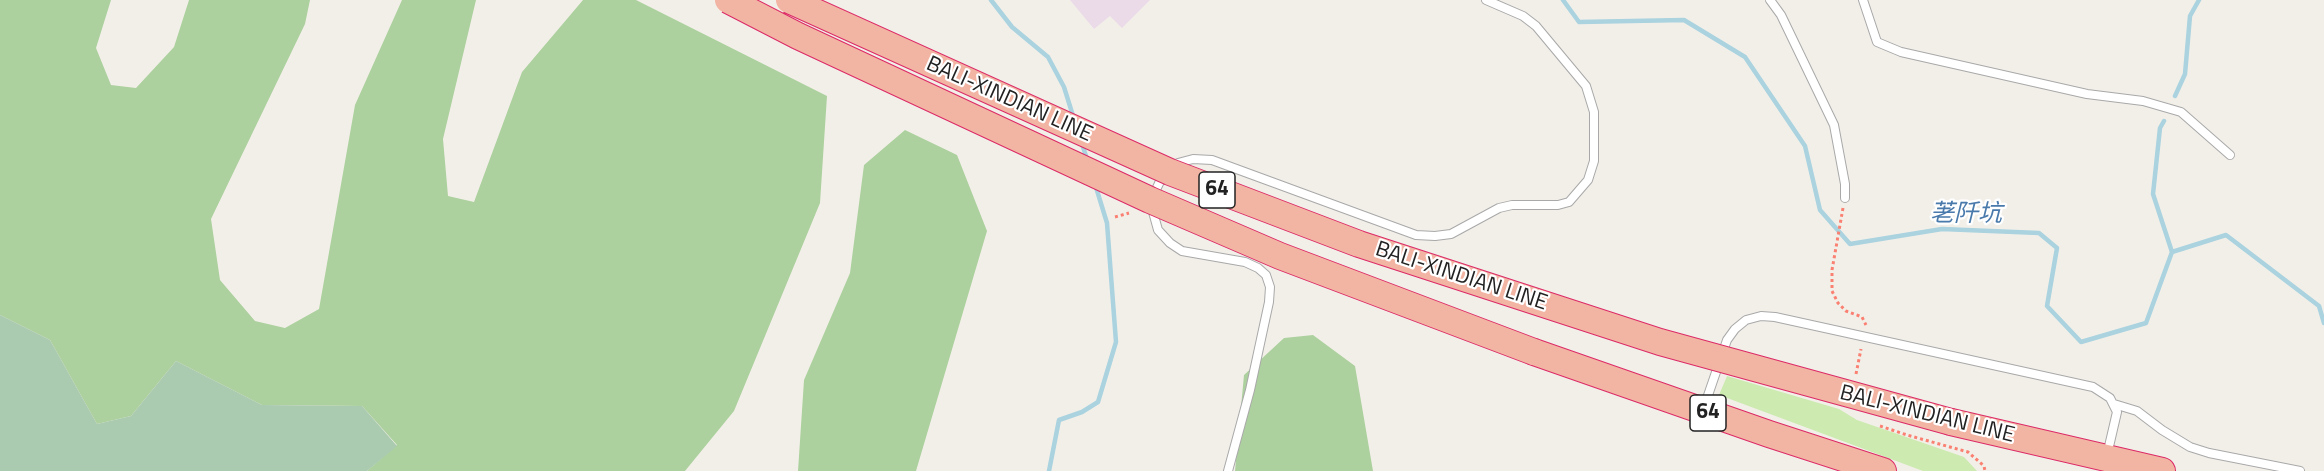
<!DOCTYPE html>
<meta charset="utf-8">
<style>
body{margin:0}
canvas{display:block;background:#f2efe9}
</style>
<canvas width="2324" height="471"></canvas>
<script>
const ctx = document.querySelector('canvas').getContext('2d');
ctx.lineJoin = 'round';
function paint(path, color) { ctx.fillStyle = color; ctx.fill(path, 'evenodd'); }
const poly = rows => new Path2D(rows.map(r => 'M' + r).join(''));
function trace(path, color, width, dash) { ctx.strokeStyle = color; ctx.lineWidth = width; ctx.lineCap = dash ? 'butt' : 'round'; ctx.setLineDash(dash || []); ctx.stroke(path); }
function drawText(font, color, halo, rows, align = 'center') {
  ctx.font = font + ' "Titillium Web","Noto Sans TC",sans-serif'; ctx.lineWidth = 4.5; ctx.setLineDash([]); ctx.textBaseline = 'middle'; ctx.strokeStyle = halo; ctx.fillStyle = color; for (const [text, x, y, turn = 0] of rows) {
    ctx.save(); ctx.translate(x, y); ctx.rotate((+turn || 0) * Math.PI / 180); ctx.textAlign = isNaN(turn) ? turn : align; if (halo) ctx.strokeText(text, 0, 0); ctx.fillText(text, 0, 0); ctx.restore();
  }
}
const industrial = poly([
 [1070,0,1150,0,1122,28,1110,16,1094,29]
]);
const grass = poly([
 [1727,376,1839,409,1857,420,1964,457,1977,471,1923,471,1719,395]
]);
const forest = poly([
 [0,0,111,0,96,48,111,85,136,88,174,47,189,0,310,0,305,24,211,219,220,280,255,321,285,328,319,309,355,105,402,0,476,0,443,139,448,196,474,202,522,72,583,0,636,0,827,96,820,203,734,411,685,471,367,471,397,445,362,406,262,405,176,361,131,416,97,424,50,340,0,315],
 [905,130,957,155,987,231,916,471,798,471,804,380,850,273,864,165],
 [1313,335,1355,366,1373,471,1235,471,1244,375,1284,338]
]);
const cemetery = poly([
 [0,315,50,340,97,424,131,416,176,361,262,405,362,406,397,446,367,471,0,471]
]);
const stream = poly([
 [991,0,1012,27,1048,57,1064,87,1074,119],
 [1563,0,1579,22,1684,20,1745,57,1805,146,1820,210,1850,244,1942,229,2039,233,2057,248,2047,306,2081,342,2146,323,2172,252,2226,235,2319,306,2324,323],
 [2175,96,2185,74,2190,16,2199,0],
 [2164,121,2160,128,2153,194,2172,252],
 [1081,141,1088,162],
 [1049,471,1059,420,1082,412,1098,402,1116,342,1107,223,1095,184]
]);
const path = poly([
 [1843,208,1832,270,1832,291,1838,303,1846,311,1862,317,1866,325],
 [1115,217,1129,213],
 [1856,374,1861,349],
 [1880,426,1907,435,1968,452,1984,466,1985,471]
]);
const service = poly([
 [1770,0,1781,15,1834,125,1845,184,1845,198],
 [1863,0,1877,42,1901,52,2087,94,2143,101,2181,112,2230,155],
 [2114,404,2137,411,2162,430,2190,447,2209,453,2300,471],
 [1704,407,1727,340,1735,329,1746,320,1761,316,1775,317,2093,387,2110,398,2117,412,2107,455],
 [1228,471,1250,390,1269,302,1270,287,1266,275,1258,268,1245,262,1182,251,1170,243,1158,230,1153,212,1154,194,1162,177,1178,163,1193,159,1212,160,1416,235,1435,236,1451,234,1499,208,1512,205,1558,205,1569,202,1588,180,1594,161,1594,112,1586,86,1536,26,1523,16,1486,0]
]);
const trunk = poly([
 [1534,352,1769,434,1883,471],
 [1951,422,2162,471]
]);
const trunkBridge = poly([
 [728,0,798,36,1150,200,1280,256,1534,352],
 [789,0,1170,172,1359,244,1660,342,1951,422]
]);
const shields = [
 [1217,190,36],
 [1708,413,36]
];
const shieldNames = [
 ["64",1217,190],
 ["64",1708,413]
];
const streetNames = [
 ["BALI-XINDIAN LINE",1009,100,24],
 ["BALI-XINDIAN LINE",1461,277,18],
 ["BALI-XINDIAN LINE",1927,415,14]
];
const waterNames = [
 ["荖阡坑",1966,215]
];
paint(industrial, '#ebdbe8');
paint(grass, '#cdebb0');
paint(forest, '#add19e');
paint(cemetery, '#aacbaf');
trace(stream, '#aad3df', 4.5);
trace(service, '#a9a9a9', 10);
trace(trunk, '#dc2a67', 28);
trace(path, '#fa8072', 3, [3, 3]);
trace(service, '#fff', 8);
trace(trunk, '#f2b4a3', 26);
trace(trunkBridge, '#dc2a67', 28, []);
trace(trunkBridge, '#f2b4a3', 26);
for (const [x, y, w] of shields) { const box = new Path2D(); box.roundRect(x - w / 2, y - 18, w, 36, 4.5); ctx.fillStyle = '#fff'; ctx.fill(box); trace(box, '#222', 1.5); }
drawText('bold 21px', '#222', null, shieldNames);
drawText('22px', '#222', '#fff', streetNames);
drawText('italic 24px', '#4a7aab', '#fff', waterNames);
</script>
